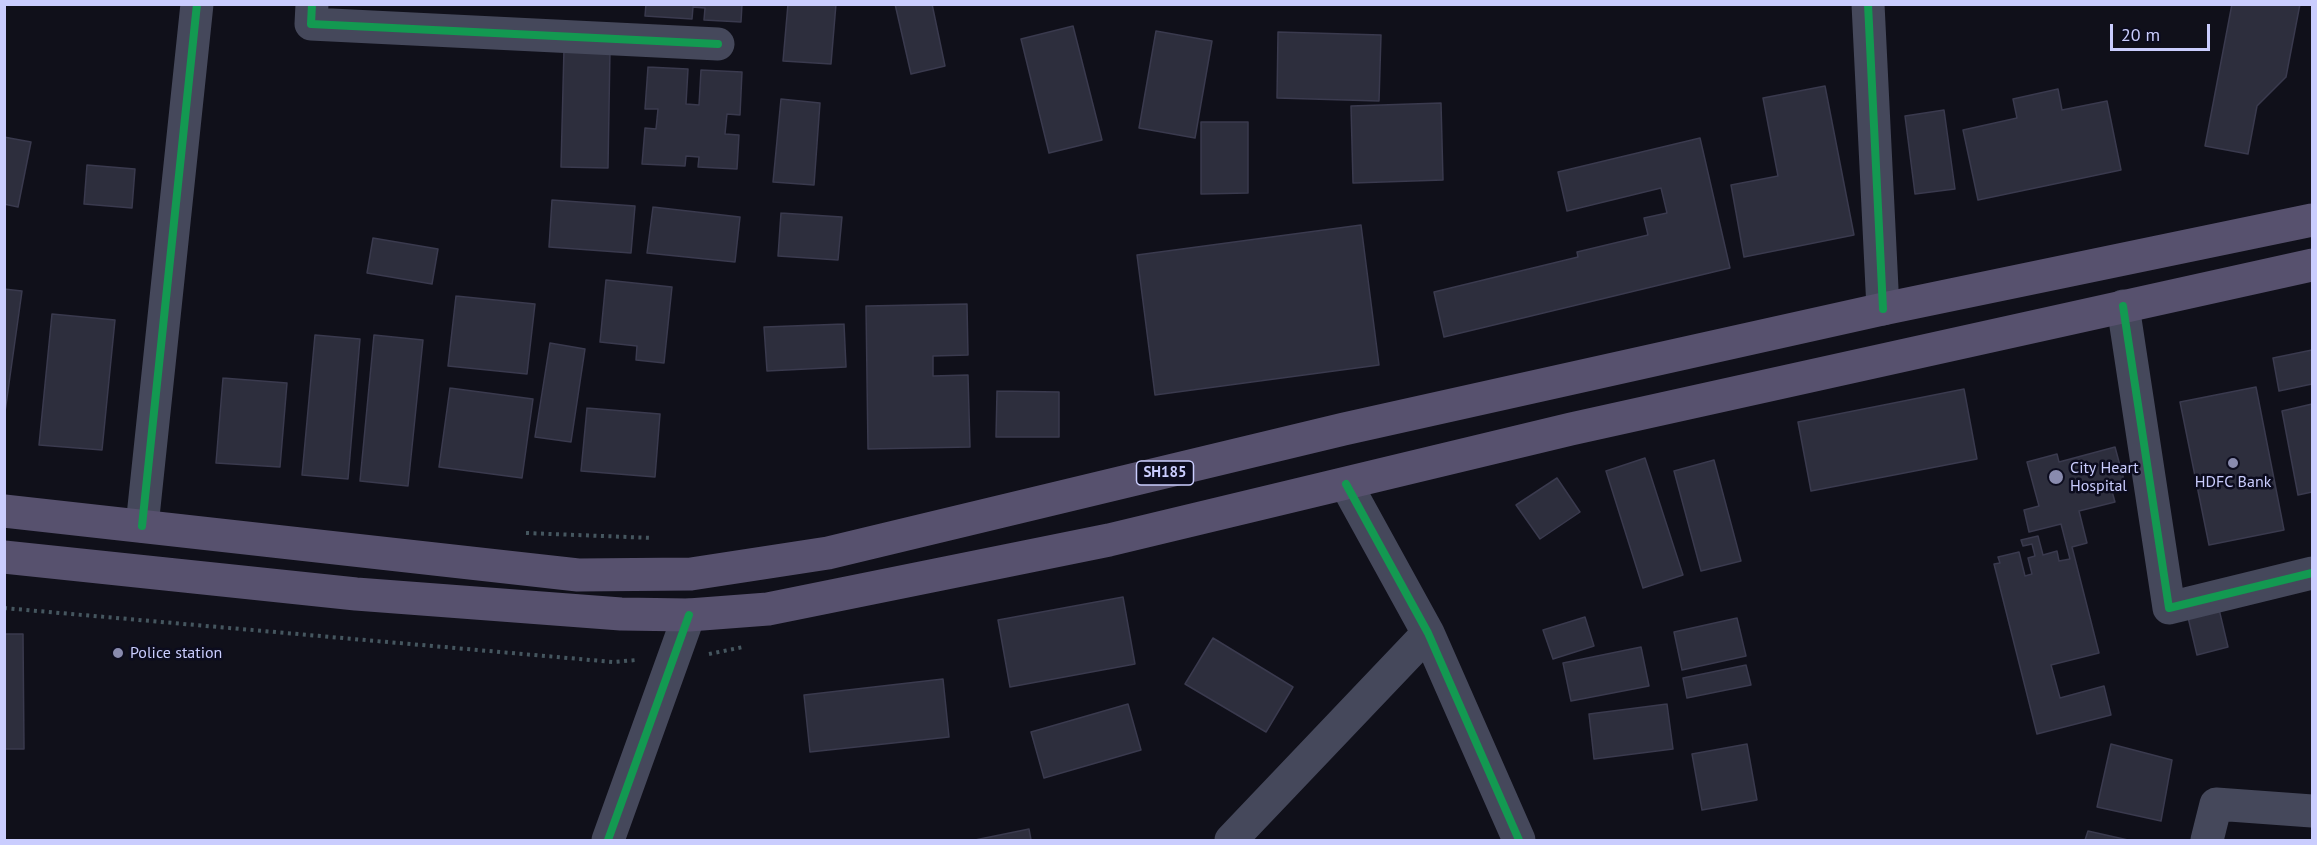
<!DOCTYPE html>
<style>
body{margin:0}
#map{position:relative;width:2317px;height:845px;overflow:hidden;background:#10101a;font-family:"PT Sans",sans-serif}
canvas{display:block}
.frame{position:absolute;inset:0;border:6px solid #cacdfe;pointer-events:none}
.scale{position:absolute;left:2110px;top:24px;width:100px;height:27px;box-sizing:border-box;border:3px solid #cacdfe;border-top:0;padding-left:8px;font-size:18px;line-height:21px;white-space:nowrap;color:#cacdfe;-webkit-text-stroke:4px #0c0c1e;paint-order:stroke}
</style>
<div id="map">
<canvas width="2317" height="845"></canvas>
<div class="frame"></div>
<div class="scale">20 m</div>
</div>
<script>
const ctx = document.querySelector('canvas').getContext('2d');
ctx.lineJoin = 'round';
function paint(path, color) { ctx.fillStyle = color; ctx.fill(path, 'evenodd'); }
const poly = rows => new Path2D(rows.map(r => 'M' + r).join(''));
function trace(path, color, width, dash) { ctx.strokeStyle = color; ctx.lineWidth = width; ctx.lineCap = dash ? 'butt' : 'round'; ctx.setLineDash(dash || []); ctx.stroke(path); }
function drawText(font, color, halo, rows, align = 'center') {
  ctx.font = font + ' "PT Sans",sans-serif'; ctx.lineWidth = 5; ctx.setLineDash([]); ctx.textBaseline = 'middle'; ctx.strokeStyle = halo; ctx.fillStyle = color; for (const [text, x, y, turn = 0] of rows) {
    ctx.save(); ctx.translate(x, y); ctx.rotate((+turn || 0) * Math.PI / 180); ctx.textAlign = isNaN(turn) ? turn : align; if (halo) ctx.strokeText(text, 0, 0); ctx.fillText(text, 0, 0); ctx.restore();
  }
}
const building = poly([
 [646,4,742,4,741,22,704,20,705,8,693,7,692,19,645,16,646,4],
 [788,4,836,4,831,64,783,61,788,4],
 [895,4,932,4,945,66,911,74,895,4],
 [2232,4,2300,4,2286,77,2257,106,2248,154,2205,146,2232,4],
 [1073,26,1102,140,1049,153,1021,39,1073,26],
 [1156,31,1212,41,1195,138,1139,128,1156,31],
 [1278,32,1381,35,1379,101,1277,98,1278,32],
 [564,48,610,49,608,168,561,167,564,48],
 [648,67,688,69,686,104,699,105,701,70,742,72,740,115,727,114,725,134,739,135,737,169,698,167,699,157,686,156,685,166,642,164,645,128,656,129,658,109,645,109,648,67],
 [1825,86,1854,235,1744,257,1731,185,1778,176,1763,98,1825,86],
 [2058,89,2062,110,2107,101,2121,170,1978,200,1963,130,2017,118,2013,99,2058,89],
 [781,99,820,103,814,185,773,182,781,99],
 [1441,103,1443,180,1353,183,1351,106,1441,103],
 [1944,110,1955,189,1915,194,1905,116,1944,110],
 [1201,122,1248,122,1248,193,1201,194,1201,122],
 [4,137,31,142,18,207,4,204,4,137],
 [1700,138,1730,268,1444,337,1434,292,1578,257,1577,252,1648,235,1644,218,1667,213,1661,188,1567,211,1558,172,1700,138],
 [87,165,135,169,132,208,84,204,87,165],
 [552,200,635,206,631,253,549,247,552,200],
 [653,207,740,217,735,262,647,253,653,207],
 [781,213,842,217,838,260,778,256,781,213],
 [1361,225,1379,365,1155,395,1137,255,1361,225],
 [373,238,438,249,432,284,367,273,373,238],
 [606,280,672,287,664,363,636,360,637,346,600,342,606,280],
 [4,289,22,291,4,419,4,289],
 [456,296,535,304,527,374,448,366,456,296],
 [967,304,968,355,933,356,933,376,968,375,970,447,868,449,866,306,967,304],
 [52,314,115,320,102,450,39,445,52,314],
 [844,324,846,367,767,371,764,327,844,324],
 [315,335,360,339,348,479,302,475,315,335],
 [374,335,423,340,408,486,360,481,374,335],
 [550,343,585,349,571,442,535,437,550,343],
 [2312,350,2312,384,2279,391,2273,358,2312,350],
 [223,378,287,383,280,467,216,463,223,378],
 [2256,387,2284,530,2209,545,2180,402,2256,387],
 [450,388,533,399,522,478,439,467,450,388],
 [1964,389,1977,459,1811,491,1798,422,1964,389],
 [997,391,1059,392,1059,437,996,437,997,391],
 [2312,404,2312,492,2298,495,2282,411,2312,404],
 [587,408,660,414,655,477,581,471,587,408],
 [2115,447,2125,484,2111,488,2115,502,2079,511,2087,543,2072,547,2099,653,2051,665,2060,698,2104,686,2111,715,2037,734,1994,564,2000,563,1998,557,2019,552,2025,576,2032,574,2028,558,2035,556,2032,544,2023,546,2021,540,2038,536,2043,555,2057,551,2059,561,2070,559,2061,524,2029,532,2024,510,2039,506,2027,462,2057,454,2059,462,2115,447],
 [1645,458,1683,575,1643,588,1606,471,1645,458],
 [1714,460,1741,561,1701,571,1674,471,1714,460],
 [1557,478,1580,512,1540,539,1516,505,1557,478],
 [1123,597,1135,664,1010,687,998,620,1123,597],
 [2218,605,2228,647,2197,655,2187,613,2218,605],
 [1585,617,1594,646,1553,659,1543,630,1585,617],
 [1737,618,1746,656,1682,670,1674,632,1737,618],
 [4,634,23,634,24,749,4,749,4,634],
 [1213,638,1293,687,1266,732,1185,684,1213,638],
 [1641,647,1649,686,1571,701,1563,663,1641,647],
 [1746,665,1751,685,1687,698,1683,678,1746,665],
 [943,679,949,737,810,752,804,695,943,679],
 [1128,704,1141,750,1044,778,1031,732,1128,704],
 [1667,704,1673,749,1594,759,1589,714,1667,704],
 [1747,744,1757,800,1702,810,1692,754,1747,744],
 [2111,744,2172,760,2161,821,2097,807,2111,744],
 [1029,829,1031,840,975,840,1029,829],
 [2088,831,2128,840,2085,840,2088,831]
]);
const path = poly([
 [526,533,653,538],
 [4,608,613,662,636,660],
 [709,654,743,647]
]);
const street = poly([
 [312,4,311,24,718,44],
 [1868,4,1883,309],
 [2123,306,2169,608,2312,573],
 [1346,484,1428,633,1519,840],
 [142,526,197,4],
 [608,840,689,615],
 [1231,840,1428,633],
 [2207,840,2216,804,2312,811]
]);
const primary = poly([
 [4,511,578,575,691,574,828,553,1344,429,1883,309,2312,220],
 [4,557,356,594,621,614,689,615,768,609,1109,540,1571,429,2312,265]
]);
const cycleway = poly([
 [312,4,311,24,718,44],
 [1868,4,1883,309],
 [2123,306,2169,608,2312,573],
 [1346,484,1428,633,1519,840],
 [142,526,197,4],
 [608,840,689,615]
]);
const markers = [
 [2233,463,6,"#898bae"],
 [2056,477,8,"#898bae"],
 [118,653,6,"#898bae"]
];
const shields = [
 [1165,473,57]
];
const shieldNames = [
 ["SH185",1165,473]
];
const poiNames = [
 ["City Heart",2070,468],
 ["Hospital",2070,486],
 ["HDFC Bank",2233,482,"center"],
 ["Police station",130,653]
];
paint(building, '#2d2e3d');
trace(building, '#3a3a4e', 1.5);
trace(path, '#45565f', 4, [3, 4.5]);
trace(street, '#45485b', 33);
trace(primary, '#57516e', 33);
trace(cycleway, '#139951', 8);
for (const [x, y, r, color] of markers) { const dot = new Path2D(); dot.arc(x, y, r, 0, 2 * Math.PI); ctx.fillStyle = color; ctx.fill(dot); trace(dot, '#0c0c1e', 2); }
for (const [x, y, w] of shields) { const box = new Path2D(); box.roundRect(x - w / 2, y - 12, w, 24, 4.5); ctx.fillStyle = '#0c0c1e'; ctx.fill(box); trace(box, '#cacdfe', 1.5); }
drawText('bold 15px', '#cacdfe', null, shieldNames);
drawText('16px', '#cacdfe', '#0c0c1e', poiNames, 'left');
</script>
